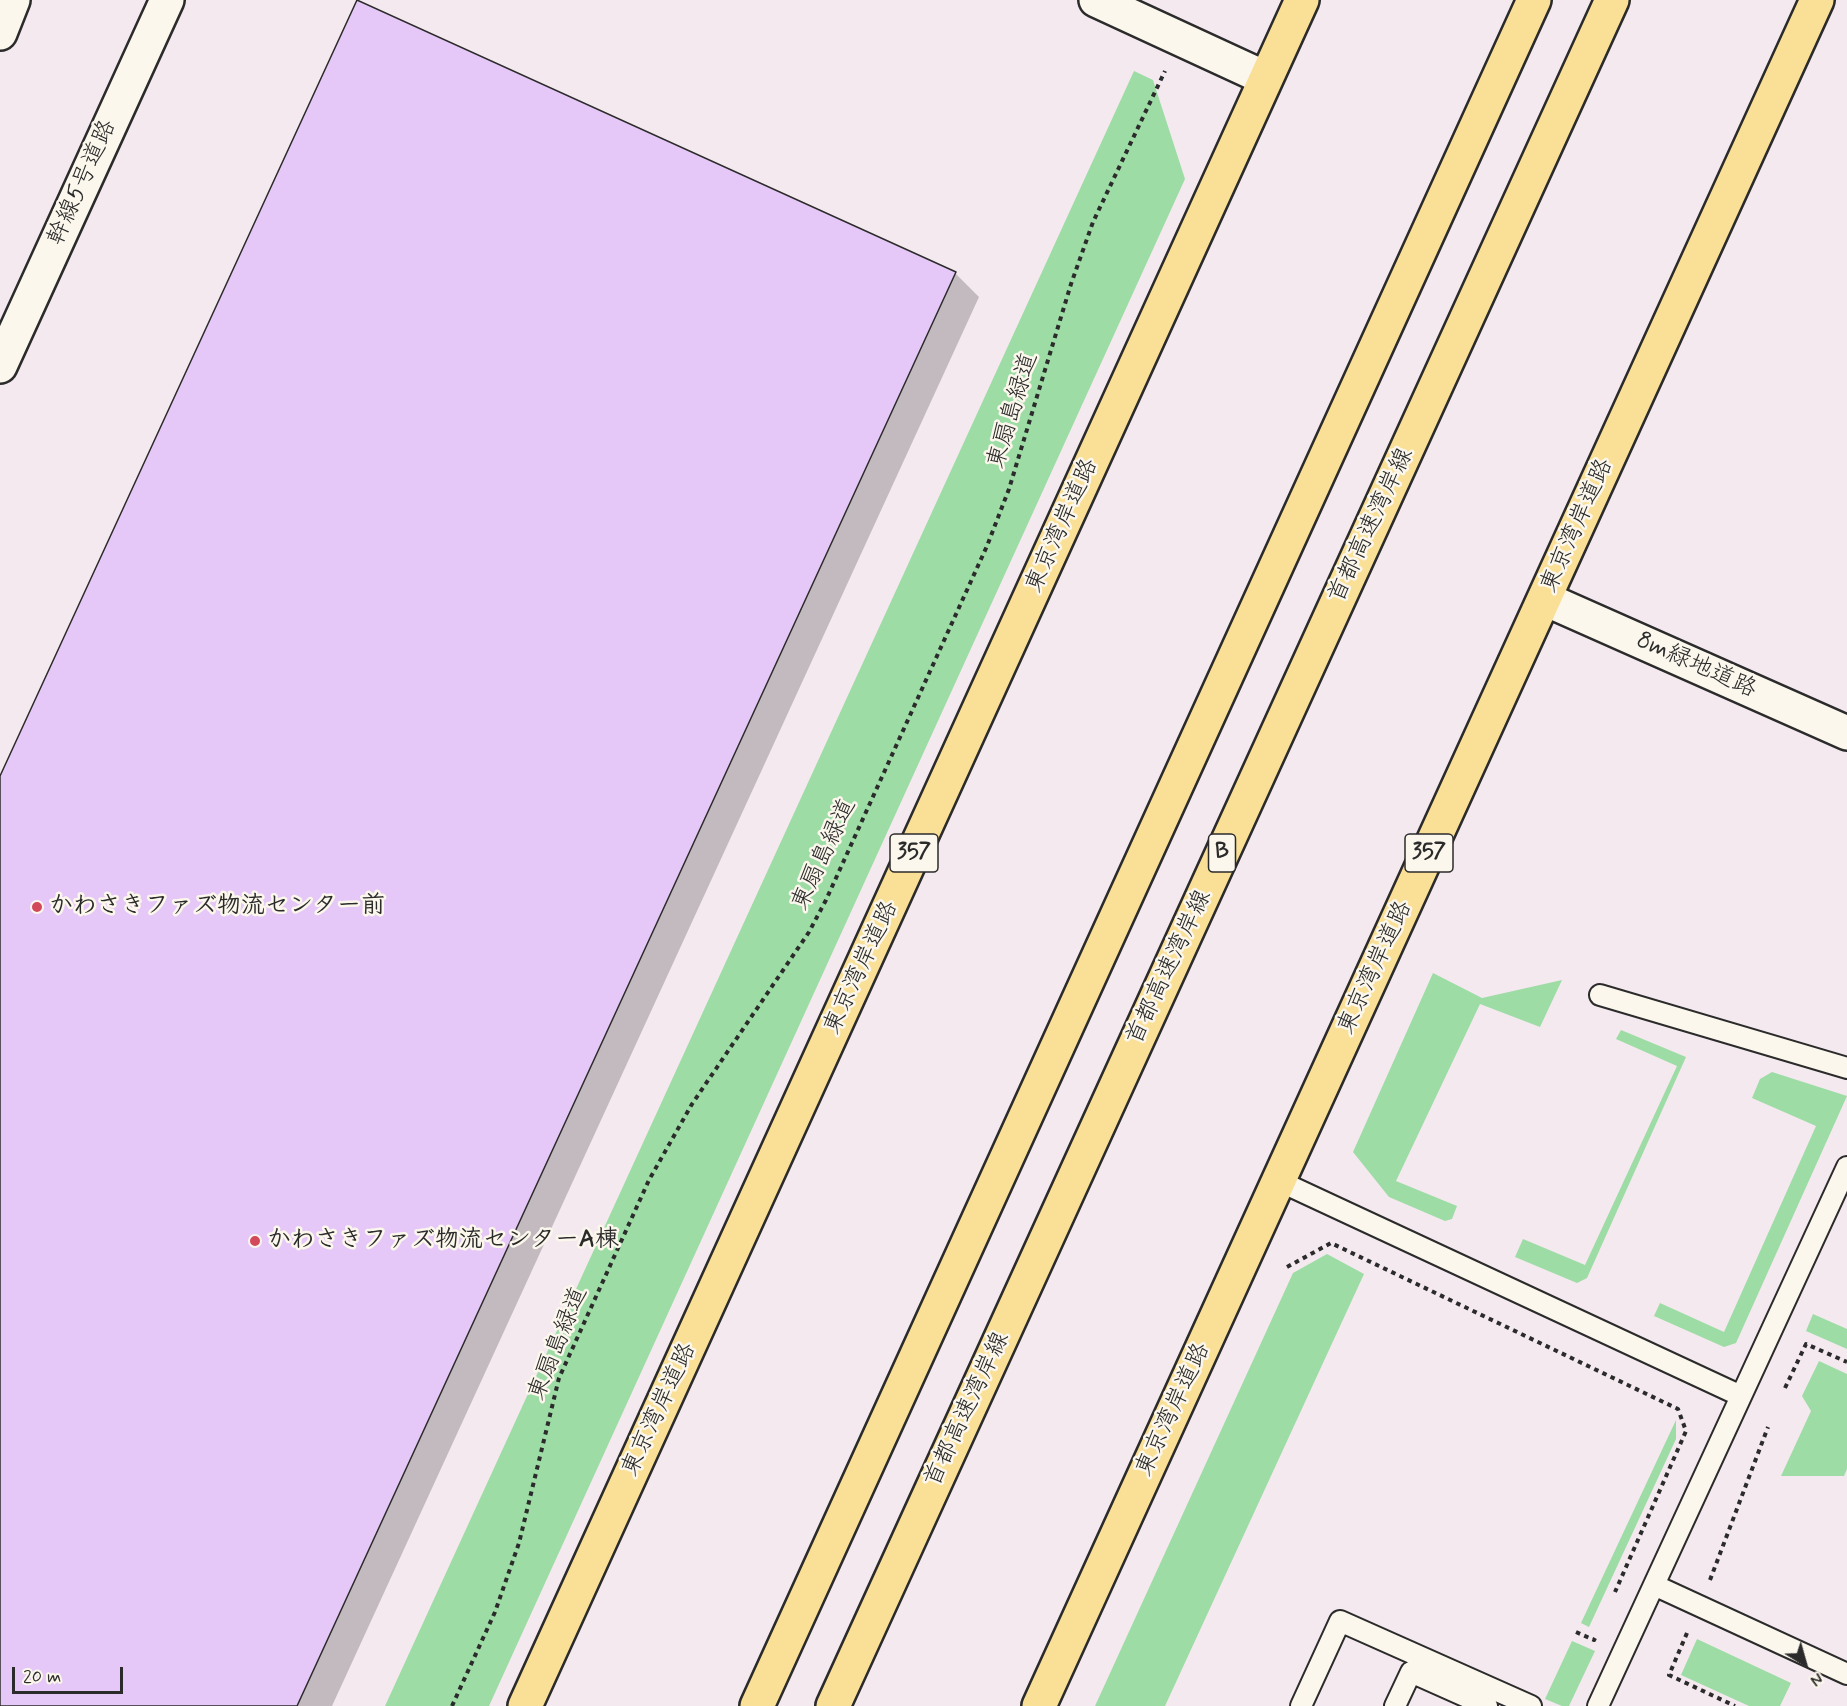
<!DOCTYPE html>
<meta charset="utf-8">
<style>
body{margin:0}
#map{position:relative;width:1847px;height:1706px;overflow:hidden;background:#fbf7ec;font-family:Mynerve,sans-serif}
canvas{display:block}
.north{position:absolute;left:1775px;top:1634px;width:60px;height:60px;-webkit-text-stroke:4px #fbf7ec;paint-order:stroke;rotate:143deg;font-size:16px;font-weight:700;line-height:24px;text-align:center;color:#2b2b2b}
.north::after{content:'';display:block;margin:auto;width:21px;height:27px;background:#2b2b2b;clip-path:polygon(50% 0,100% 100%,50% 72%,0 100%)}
.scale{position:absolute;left:12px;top:1667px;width:111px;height:27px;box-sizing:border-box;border:3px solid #2b2b2b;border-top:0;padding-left:8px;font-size:18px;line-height:21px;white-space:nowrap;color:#2b2b2b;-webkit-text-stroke:4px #fbf7ec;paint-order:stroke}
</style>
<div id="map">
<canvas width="1847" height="1706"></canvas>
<div class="north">N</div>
<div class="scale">20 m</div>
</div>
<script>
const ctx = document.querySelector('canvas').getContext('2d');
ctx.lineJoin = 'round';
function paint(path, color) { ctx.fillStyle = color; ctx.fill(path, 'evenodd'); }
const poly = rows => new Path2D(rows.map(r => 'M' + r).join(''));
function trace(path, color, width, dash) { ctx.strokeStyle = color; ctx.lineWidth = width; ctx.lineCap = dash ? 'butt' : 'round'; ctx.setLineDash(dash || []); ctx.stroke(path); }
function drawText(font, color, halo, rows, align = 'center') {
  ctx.font = font + ' Mynerve,"Klee One",sans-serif'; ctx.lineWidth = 5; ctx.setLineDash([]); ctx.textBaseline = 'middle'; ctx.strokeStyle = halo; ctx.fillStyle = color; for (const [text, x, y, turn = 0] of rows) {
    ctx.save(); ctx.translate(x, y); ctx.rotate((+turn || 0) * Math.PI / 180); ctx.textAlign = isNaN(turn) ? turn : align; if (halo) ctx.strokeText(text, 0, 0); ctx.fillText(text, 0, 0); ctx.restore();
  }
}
const built = poly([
 [0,0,1847,0,1847,1706,0,1706]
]);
const green = poly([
 [1134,71,1153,80,1185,179,489,1706,385,1706],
 [1433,973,1482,998,1562,980,1540,1027,1480,1004,1396,1181,1457,1206,1452,1219,1445,1221,1389,1197,1353,1152],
 [1621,1030,1686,1057,1587,1278,1577,1283,1515,1257,1523,1239,1585,1265,1677,1066,1616,1039],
 [1772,1072,1847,1096,1736,1343,1724,1347,1654,1316,1660,1303,1724,1332,1816,1126,1752,1098,1760,1079],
 [1327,1254,1364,1274,1165,1706,1095,1706,1293,1273],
 [1813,1314,1847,1329,1847,1349,1806,1331],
 [1819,1361,1847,1374,1847,1469,1844,1476,1781,1476,1811,1411,1802,1396],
 [1676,1420,1676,1439,1589,1627,1581,1623],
 [1697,1639,1791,1683,1780,1706,1749,1706,1681,1675],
 [1572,1641,1595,1651,1569,1706,1562,1706,1545,1699]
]);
const shadow = poly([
 [955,273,979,297,332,1706,0,1706,0,780]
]);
const building = poly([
 [357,0,956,272,297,1706,0,1706,0,776,357,0]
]);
const path = poly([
 [1287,1267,1331,1243,1678,1409,1686,1431,1615,1592],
 [1785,1388,1806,1344,1847,1362],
 [1710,1580,1768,1427],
 [1576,1632,1594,1640,1595,1638],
 [1687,1633,1669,1675,1735,1706],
 [452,1706,495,1612,519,1543,559,1378,649,1180,692,1104,809,932,826,900,987,546,1009,489,1071,284,1093,222,1165,71]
]);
const service = poly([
 [1600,995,1847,1068],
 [1279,1181,1741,1396],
 [1654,1585,1847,1674],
 [1301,1706,1340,1621,1531,1706],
 [1395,1706,1411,1672,1487,1706],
 [1598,1706,1847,1167]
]);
const minor = poly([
 [1545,599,1847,733]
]);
const tertiary = poly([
 [1096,0,1265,78],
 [0,33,13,0],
 [0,366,167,0]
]);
const trunk = poly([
 [525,1706,1302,0],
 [1039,1706,1817,0]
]);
const motorway = poly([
 [757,1706,1534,0],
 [833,1706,1612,0]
]);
const markers = [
 [37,907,6,"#d1495b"],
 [255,1241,6,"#d1495b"]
];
const shields = [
 [914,853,48],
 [1222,853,27],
 [1429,853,48]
];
const shieldNames = [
 ["357",914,853],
 ["B",1222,853],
 ["357",1429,853]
];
const streetNames = [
 ["幹線5号道路",83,183,-66],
 ["東扇島緑道",1014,411,-73],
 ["東京湾岸道路",1063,526,-66],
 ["首都高速湾岸線",1372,526,-65],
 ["東京湾岸道路",1578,526,-66],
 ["8m緑地道路",1696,666,24],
 ["東扇島緑道",825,855,-65],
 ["東京湾岸道路",862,968,-65],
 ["首都高速湾岸線",1170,968,-65],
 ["東京湾岸道路",1376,968,-65],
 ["東扇島緑道",559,1344,-68],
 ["東京湾岸道路",660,1410,-65],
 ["首都高速湾岸線",968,1410,-65],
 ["東京湾岸道路",1174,1410,-65]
];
const poiNames = [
 ["かわさきファズ物流センター前",49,907],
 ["かわさきファズ物流センターA棟",267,1241]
];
paint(built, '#f4e9ef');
paint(green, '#9ddca5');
paint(shadow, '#0003');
paint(building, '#e5c8f7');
trace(building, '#2b2b2b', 1.5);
trace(service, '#2b2b2b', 24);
trace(minor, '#2b2b2b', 38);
trace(tertiary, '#2b2b2b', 38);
trace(trunk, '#2b2b2b', 38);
trace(motorway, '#2b2b2b', 38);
trace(path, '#2b2b2b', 4, [4.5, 4.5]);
trace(service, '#fbf7ec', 20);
trace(minor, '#fbf7ec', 33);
trace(tertiary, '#fbf7ec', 33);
trace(trunk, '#fadf96', 33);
trace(motorway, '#fadf96', 33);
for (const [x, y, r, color] of markers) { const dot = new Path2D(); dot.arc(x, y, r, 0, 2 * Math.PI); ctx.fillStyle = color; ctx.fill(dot); trace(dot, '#fbf7ec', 2); }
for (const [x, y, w] of shields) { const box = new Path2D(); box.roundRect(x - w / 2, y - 19, w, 38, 4.5); ctx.fillStyle = '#fbf7ec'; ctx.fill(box); trace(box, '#2b2b2b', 1.5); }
drawText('bold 22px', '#2b2b2b', null, shieldNames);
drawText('24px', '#2b2b2b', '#fbf7ec', streetNames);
drawText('bold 24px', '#2b2b2b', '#fbf7ec', poiNames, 'left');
</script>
